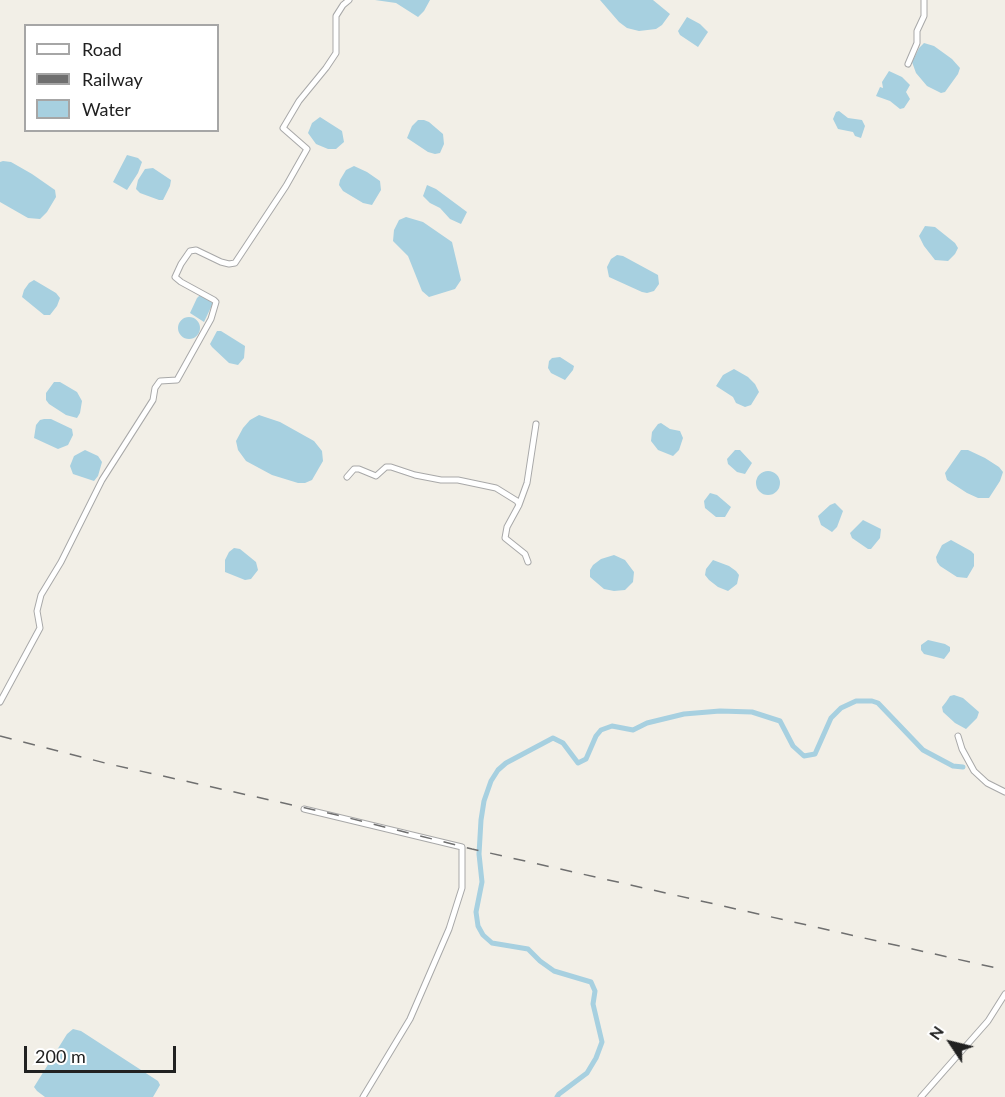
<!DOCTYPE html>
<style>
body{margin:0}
#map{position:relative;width:1005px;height:1097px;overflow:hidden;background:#f2efe7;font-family:Lato,sans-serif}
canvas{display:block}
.legend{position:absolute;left:24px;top:24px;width:195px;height:108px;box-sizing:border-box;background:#fff;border:2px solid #a6a6a6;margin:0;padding:8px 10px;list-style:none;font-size:18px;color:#212121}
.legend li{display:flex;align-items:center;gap:12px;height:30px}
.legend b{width:30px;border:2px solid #a6a6a6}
.north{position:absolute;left:921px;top:1013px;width:60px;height:60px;-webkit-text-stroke:4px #fff;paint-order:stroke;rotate:305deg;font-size:16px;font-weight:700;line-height:24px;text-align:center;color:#212121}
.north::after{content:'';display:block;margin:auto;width:21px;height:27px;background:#212121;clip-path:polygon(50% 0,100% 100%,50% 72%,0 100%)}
.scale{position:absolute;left:24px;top:1046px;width:152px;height:27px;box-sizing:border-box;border:3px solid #212121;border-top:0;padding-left:8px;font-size:18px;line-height:21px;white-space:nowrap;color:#212121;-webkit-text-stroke:4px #fff;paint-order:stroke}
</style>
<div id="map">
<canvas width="1005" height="1097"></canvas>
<ul class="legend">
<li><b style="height:8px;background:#fff"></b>Road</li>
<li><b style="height:8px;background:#6f6f6f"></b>Railway</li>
<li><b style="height:16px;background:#a7d0e0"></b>Water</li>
</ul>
<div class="north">N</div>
<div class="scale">200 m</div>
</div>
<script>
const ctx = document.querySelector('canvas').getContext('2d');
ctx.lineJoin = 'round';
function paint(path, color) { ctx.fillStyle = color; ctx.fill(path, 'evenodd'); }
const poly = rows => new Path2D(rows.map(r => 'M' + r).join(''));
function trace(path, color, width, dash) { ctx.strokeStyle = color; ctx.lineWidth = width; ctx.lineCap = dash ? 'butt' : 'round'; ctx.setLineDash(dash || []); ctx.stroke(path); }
const water = poly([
 [375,0,430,0,424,11,418,17,396,3],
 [600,0,653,0,670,14,662,25,656,29,639,31,627,28,619,22],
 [687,17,700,24,708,32,698,47,680,35,678,31],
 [924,43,934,46,952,59,960,68,958,74,945,92,941,93,927,86,916,73,912,62,919,48],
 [889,71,902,77,910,85,906,92,910,99,904,108,900,109,890,101,876,96,880,87,883,88,882,82],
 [839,111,848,118,862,120,865,126,861,138,855,136,853,132,838,129,833,119,836,112],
 [320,117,342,131,344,142,336,149,328,149,316,144,308,133,312,123],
 [418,120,424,120,429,122,443,134,444,144,440,153,435,154,428,152,407,138,412,126],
 [127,155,138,158,142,162,138,173,127,190,113,182],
 [3,161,11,162,32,174,55,190,56,197,47,212,40,219,28,218,0,202,0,162],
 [354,166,367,172,380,181,381,190,372,205,363,203,343,191,339,185,340,180,346,170],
 [153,168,171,180,170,186,163,200,159,200,140,193,136,189,138,180,145,169],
 [427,185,436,189,467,212,461,224,450,219,440,208,430,203,423,196],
 [406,217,423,222,452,242,461,280,455,289,429,297,422,291,408,256,393,241,394,230,399,220],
 [925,226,935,227,955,243,958,248,955,254,948,261,935,260,924,246,919,236],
 [617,255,623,256,658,275,659,284,654,291,647,293,642,292,609,277,607,267,611,259],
 [34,280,56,293,60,298,57,306,50,315,44,315,22,297,24,290,29,283],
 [200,295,213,303,204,322,190,313,197,298],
 '178 328a11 11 0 1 1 22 0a11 11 0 1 1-22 0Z',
 [217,331,221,331,245,346,244,358,238,365,229,363,212,347,210,344],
 [560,357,574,366,573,370,565,380,551,373,548,368,549,361,552,358],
 [734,369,748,377,755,384,759,392,751,405,745,407,736,403,733,397,716,386,723,375],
 [54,382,60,382,77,392,82,401,80,413,77,418,66,415,49,404,46,400,46,393],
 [259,415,280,422,314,441,322,451,323,461,312,480,305,483,298,483,272,475,246,461,238,450,236,441,243,428,250,420],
 [44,419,51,419,72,429,73,435,68,445,58,449,34,438,36,425,40,420],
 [661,423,670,429,680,431,683,438,679,450,673,456,658,450,651,441,652,432,658,424],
 [85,450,98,456,102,462,98,476,94,481,73,474,70,466,74,456],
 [735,450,740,450,752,463,745,474,737,472,728,464,727,459],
 [961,450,968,450,985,458,999,467,1003,472,1000,481,989,498,978,498,967,493,947,480,945,473],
 '756 483a12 12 0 1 1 24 0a12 12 0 1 1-24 0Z',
 [710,493,717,495,731,507,725,517,716,517,705,508,704,501],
 [835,503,843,511,837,527,832,532,821,525,818,516,830,505],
 [863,520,881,529,880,538,871,549,868,549,852,538,850,533],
 [951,540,971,551,974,554,974,566,967,578,957,577,940,566,937,562,936,557,942,545],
 [234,548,240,549,256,562,258,570,251,579,245,580,225,572,225,560,229,552],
 [614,555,625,560,634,572,633,582,625,590,614,591,604,589,590,577,590,570,593,565,601,559],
 [713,560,729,566,736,571,739,575,737,584,728,591,718,587,709,580,705,575,706,569],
 [928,640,945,644,950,647,950,651,944,659,924,654,921,650,921,645],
 [954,695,963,698,979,712,977,718,966,729,955,723,943,712,942,707,946,702,950,696],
 [73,1029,81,1031,158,1081,160,1085,153,1097,45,1097,37,1091,34,1087,67,1034]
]);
const canal = poly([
 [557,1097,559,1094,587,1073,596,1058,602,1042,593,1004,595,991,591,982,554,971,540,961,528,949,492,943,483,935,478,926,476,912,482,882,479,854,481,820,484,801,491,781,498,770,506,763,553,738,563,743,578,763,586,759,596,736,601,730,612,726,633,730,647,723,684,714,720,711,752,712,780,721,793,746,804,756,815,754,831,718,841,708,856,701,872,701,878,703,923,750,953,766,963,767]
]);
const street = poly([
 [908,64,917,43,917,31,924,16,924,0],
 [347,477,354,469,359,469,376,476,386,467,391,467,415,475,441,480,458,480,496,488,517,501,519,505,507,527,505,538,525,554,528,562],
 [519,505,527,483,536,424],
 [0,702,40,628,37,611,41,595,61,562,102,480,153,400,155,388,160,381,177,380,211,319,216,302,214,300,181,282,175,277,181,264,190,251,196,250,221,262,229,264,235,263,286,186,307,149,283,128,299,101,326,68,336,53,336,16,343,5,349,0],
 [958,736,962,749,974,771,987,783,1005,792],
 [304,809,462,847,462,888,449,929,410,1019,363,1097],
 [921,1097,988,1021,1005,994]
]);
const rail = poly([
 [0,736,109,764,337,815,472,849,1005,970]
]);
paint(water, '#a7d0e0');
trace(canal, '#a7d0e0', 5);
trace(street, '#a8a8a8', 7);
trace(street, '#fff', 5);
trace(rail, '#6f6f6f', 1.5, [12, 12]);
</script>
